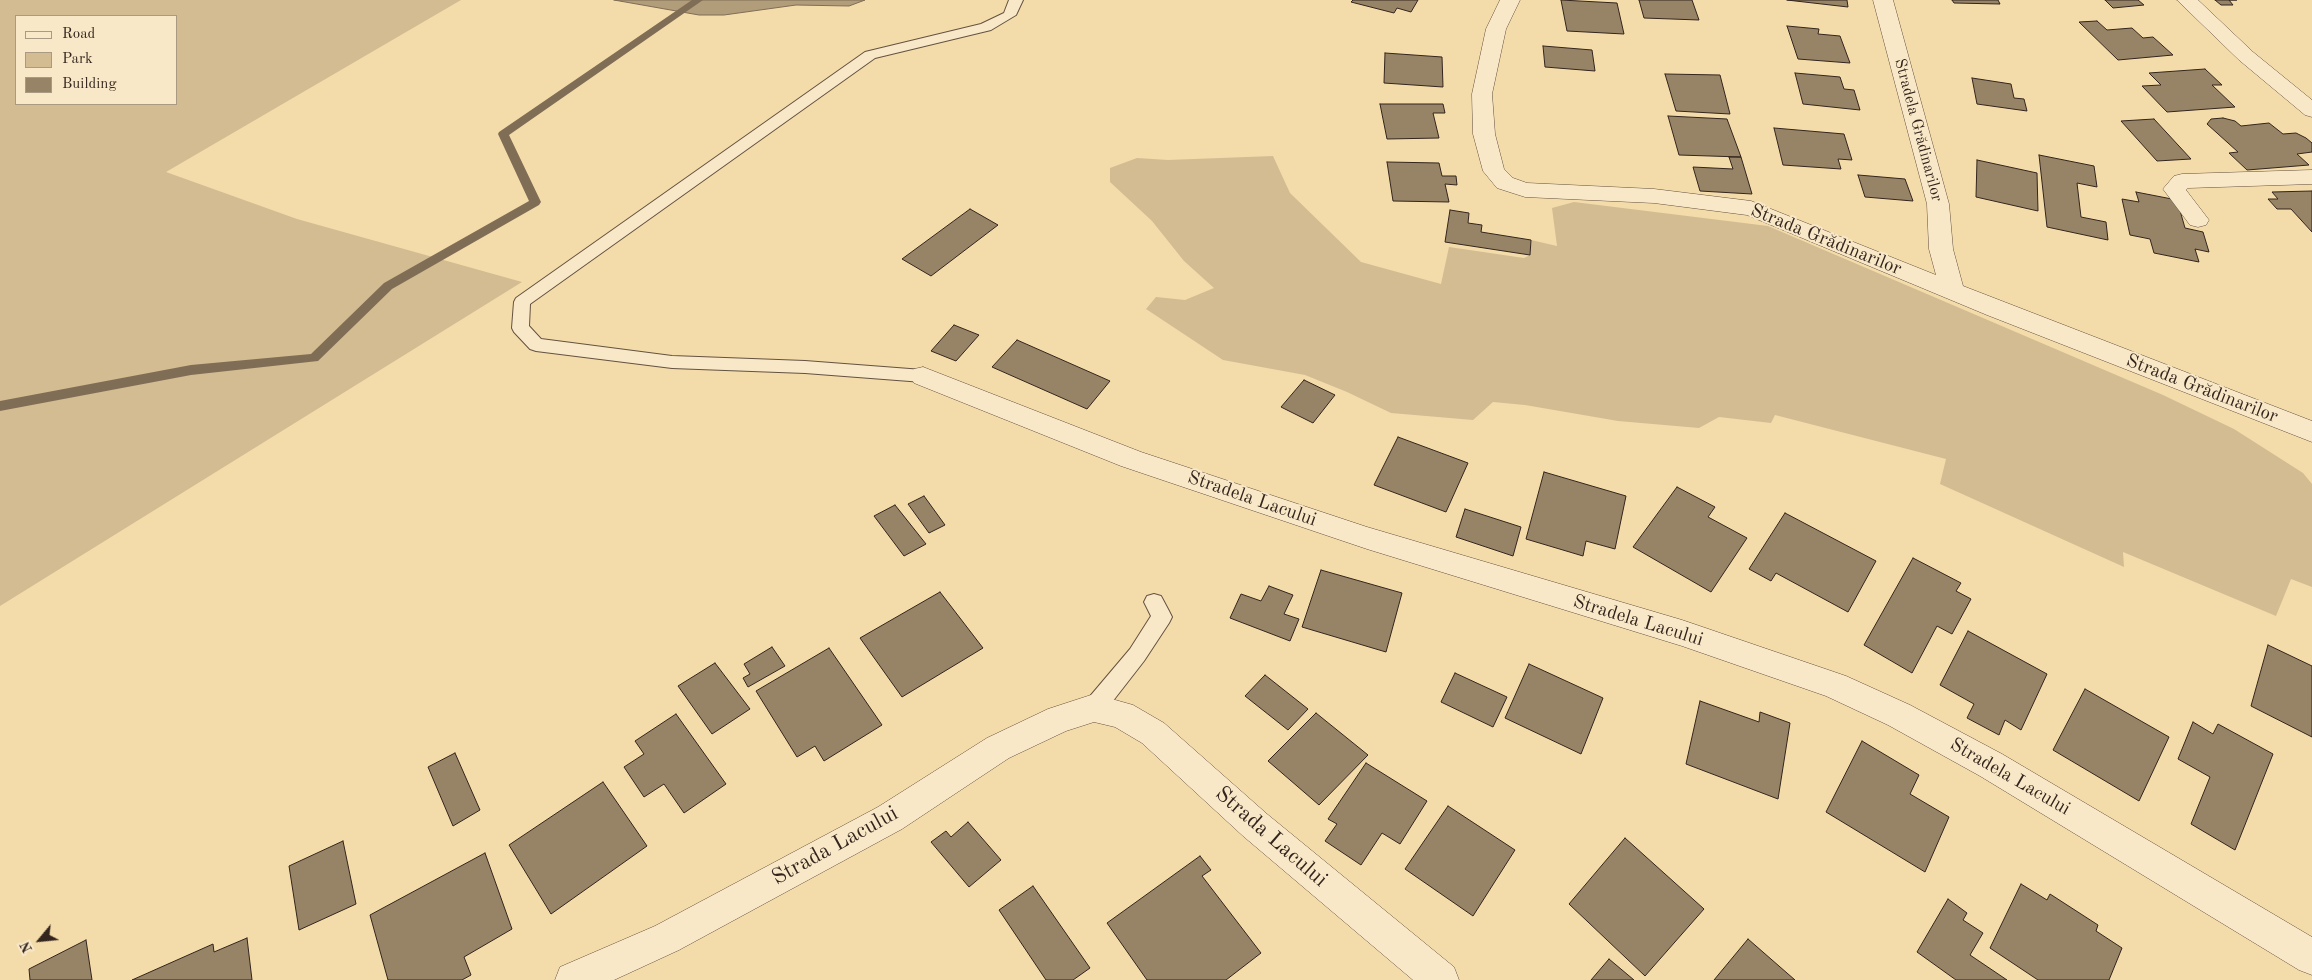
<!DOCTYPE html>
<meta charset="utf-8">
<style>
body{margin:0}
#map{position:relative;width:2312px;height:980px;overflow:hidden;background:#f4dbaa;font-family:"Old Standard TT",serif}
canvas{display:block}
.legend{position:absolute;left:15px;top:15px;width:162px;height:90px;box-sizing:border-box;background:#f8e8c8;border:1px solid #a99a84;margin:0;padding:6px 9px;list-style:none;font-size:15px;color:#33251d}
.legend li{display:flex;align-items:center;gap:10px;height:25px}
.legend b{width:25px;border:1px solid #a99a84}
.north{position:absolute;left:15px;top:915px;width:50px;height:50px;-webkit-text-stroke:4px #f8e8c8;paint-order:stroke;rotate:242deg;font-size:14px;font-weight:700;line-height:20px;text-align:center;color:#33251d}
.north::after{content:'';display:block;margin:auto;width:18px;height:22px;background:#33251d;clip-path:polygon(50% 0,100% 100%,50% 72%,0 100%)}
</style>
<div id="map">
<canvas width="2312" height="980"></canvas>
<ul class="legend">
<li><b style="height:6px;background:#f8e8c8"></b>Road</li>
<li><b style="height:14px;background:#d3bc92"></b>Park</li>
<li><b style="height:14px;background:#978466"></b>Building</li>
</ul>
<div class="north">N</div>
</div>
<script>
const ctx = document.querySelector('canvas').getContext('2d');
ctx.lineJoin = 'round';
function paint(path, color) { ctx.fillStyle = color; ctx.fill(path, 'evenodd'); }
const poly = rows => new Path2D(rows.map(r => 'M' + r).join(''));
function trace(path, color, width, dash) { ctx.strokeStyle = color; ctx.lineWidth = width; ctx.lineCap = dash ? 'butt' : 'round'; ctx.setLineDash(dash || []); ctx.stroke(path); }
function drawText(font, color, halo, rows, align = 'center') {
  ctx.font = font + ' "Old Standard TT",serif'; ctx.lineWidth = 4; ctx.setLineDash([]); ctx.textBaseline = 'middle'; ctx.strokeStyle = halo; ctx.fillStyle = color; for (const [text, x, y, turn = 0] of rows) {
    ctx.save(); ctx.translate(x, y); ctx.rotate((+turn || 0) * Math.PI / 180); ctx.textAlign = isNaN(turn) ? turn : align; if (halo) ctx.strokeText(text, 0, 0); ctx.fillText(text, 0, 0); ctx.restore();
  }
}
const green = poly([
 [0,0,461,0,166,172,297,219,522,282,0,606],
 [176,16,176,104,16,104,16,16],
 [1273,156,1290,193,1361,262,1441,284,1449,247,1524,258,1530,255,1531,240,1557,246,1552,208,1574,202,1768,226,2163,395,2234,429,2303,473,2312,484,2312,587,2291,579,2276,616,2123,552,2124,567,1940,484,1946,459,1775,415,1771,423,1719,417,1699,428,1618,421,1525,405,1493,402,1473,420,1391,413,1347,392,1305,375,1223,360,1146,309,1156,297,1185,300,1214,288,1184,261,1152,221,1110,182,1110,168,1137,158,1168,160]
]);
const water = poly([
 [614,0,865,0,849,6,796,5,724,15,699,15,614,0]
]);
const stream = poly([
 [692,0,703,0,509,135,541,202,539,205,392,289,318,361,191,375,0,411,0,401,191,365,311,354,384,283,529,201,498,134,499,132,692,0]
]);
const building = poly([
 [1353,0,1418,0,1411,12,1397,8,1394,13,1351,2,1353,0],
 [1561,0,1617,3,1624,34,1567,31,1561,0],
 [1639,0,1692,0,1699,20,1644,18,1639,0],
 [1787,0,1847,0,1848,7,1787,0],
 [1952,0,1998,0,2000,4,1954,3,1952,0],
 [2105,0,2138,0,2144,5,2113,8,2105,0],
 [2215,0,2237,0,2229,0,2233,5,2221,5,2215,0],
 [2097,21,2107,30,2132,28,2143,38,2153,37,2173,55,2118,60,2079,22,2097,21],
 [1787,26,1819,29,1818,34,1840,36,1850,63,1798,59,1787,26],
 [1543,46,1592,50,1595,71,1545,67,1543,46],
 [1385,53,1442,57,1443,87,1384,83,1385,53],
 [2205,69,2222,85,2212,85,2235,107,2167,112,2142,86,2161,85,2149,73,2205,69],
 [1795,73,1840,77,1844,89,1854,90,1860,110,1803,104,1795,73],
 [1665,74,1720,75,1730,114,1676,111,1665,74],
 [1972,78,2011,84,2014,98,2024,99,2027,111,1977,104,1972,78],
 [1380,104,1443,104,1445,113,1433,113,1439,138,1387,139,1380,104],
 [1668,116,1727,119,1741,157,1679,155,1668,116],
 [2223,118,2235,121,2241,126,2269,123,2283,134,2296,133,2306,138,2312,143,2312,152,2297,154,2309,165,2247,170,2229,153,2238,152,2207,124,2211,119,2223,118],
 [2154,119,2191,159,2157,161,2121,121,2154,119],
 [1774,128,1844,134,1852,160,1838,159,1841,169,1783,165,1774,128],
 [2039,155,2094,166,2097,187,2077,183,2081,217,2106,222,2108,240,2047,227,2039,155],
 [1729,157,1741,157,1752,194,1700,191,1693,167,1733,169,1729,157],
 [1977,160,2037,173,2038,211,1976,197,1977,160],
 [1387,162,1439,163,1442,176,1456,176,1457,185,1445,184,1449,202,1393,201,1387,162],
 [1858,175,1905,179,1913,201,1865,197,1858,175],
 [2312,191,2312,232,2291,209,2277,209,2268,199,2278,199,2272,192,2312,191],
 [2136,192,2177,200,2185,228,2203,232,2209,252,2195,249,2199,262,2154,253,2150,239,2130,235,2122,199,2139,202,2136,192],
 [970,209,998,225,931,276,902,259,970,209],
 [1450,210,1469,213,1468,223,1482,225,1481,232,1531,240,1530,255,1445,242,1450,210],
 [954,325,979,335,956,361,931,351,954,325],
 [1017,340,1110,381,1087,409,992,367,1017,340],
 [1304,380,1335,395,1313,423,1281,407,1304,380],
 [1398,437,1468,463,1446,512,1374,485,1398,437],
 [1544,472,1626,496,1615,549,1586,541,1583,556,1526,539,1544,472],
 [1677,487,1715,507,1708,517,1747,538,1711,592,1633,547,1677,487],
 [924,496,945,525,929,533,908,504,924,496],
 [895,505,926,544,904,556,874,516,895,505],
 [1465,509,1521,527,1513,556,1456,537,1465,509],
 [1785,513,1876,561,1848,612,1776,573,1771,581,1749,569,1785,513],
 [1913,558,1961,583,1956,591,1971,599,1952,634,1937,626,1912,673,1864,645,1913,558],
 [1321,570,1402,593,1386,652,1302,627,1321,570],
 [1269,586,1293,595,1284,614,1299,619,1290,641,1230,618,1241,594,1261,601,1269,586],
 [940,592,983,648,902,697,860,638,940,592],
 [1968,631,2047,674,2021,730,2005,720,1999,735,1967,718,1974,704,1940,685,1968,631],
 [2268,645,2312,666,2312,737,2251,706,2268,645],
 [772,647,785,666,748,687,743,678,750,674,744,664,772,647],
 [829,648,882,725,824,761,815,746,797,757,756,691,829,648],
 [715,663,750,709,712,734,678,686,715,663],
 [1529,664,1603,698,1581,754,1505,718,1529,664],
 [1455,673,1507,697,1493,727,1441,702,1455,673],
 [1265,675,1308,709,1288,730,1245,696,1265,675],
 [2085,689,2169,737,2139,801,2053,750,2085,689],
 [1700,701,1759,722,1760,712,1790,723,1778,799,1686,764,1700,701],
 [1316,713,1368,755,1319,805,1268,761,1316,713],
 [676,714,726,784,684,813,664,784,644,797,624,767,644,754,635,741,676,714],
 [2193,722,2213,734,2218,724,2273,754,2235,850,2191,824,2210,777,2178,759,2193,722],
 [1862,741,1919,775,1910,794,1949,817,1925,872,1826,812,1862,741],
 [455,753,480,810,453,826,428,767,455,753],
 [1366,763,1427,801,1400,844,1382,833,1361,865,1325,841,1337,824,1328,819,1366,763],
 [603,782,647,846,551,914,509,845,603,782],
 [1448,806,1515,850,1473,916,1405,869,1448,806],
 [968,822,1001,860,969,887,931,842,946,831,951,837,968,822],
 [1625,838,1704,909,1645,976,1569,904,1625,838],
 [343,841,356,904,299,930,289,866,343,841],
 [485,853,512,929,464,957,471,975,462,980,388,980,370,915,485,853],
 [1200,856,1211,870,1202,876,1261,953,1226,980,1147,980,1107,923,1200,856],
 [2021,884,2047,900,2050,894,2098,925,2096,931,2122,948,2109,980,2038,980,1990,948,2021,884],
 [1033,886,1090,968,1073,980,1046,980,999,910,1033,886],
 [1948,899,1967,913,1963,920,1983,933,1970,955,2007,980,1956,980,1917,952,1948,899],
 [247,938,252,980,132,980,213,944,214,952,247,938],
 [1748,939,1795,980,1714,980,1748,939],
 [86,940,92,980,30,980,29,969,86,940],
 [1609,959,1634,980,1591,980,1609,959]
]);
const service = poly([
 [1009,0,1023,0,1016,15,991,30,875,58,530,304,529,326,541,339,672,356,805,361,923,370,929,371,932,376,929,381,923,382,805,373,672,368,536,351,530,349,514,332,512,328,514,302,516,298,865,52,981,24,1004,13,1009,0],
 [1154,594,1161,596,1169,611,1172,617,1169,623,1144,661,1102,715,1094,718,1086,715,1083,708,1086,701,1130,649,1151,616,1144,602,1147,596,1154,594]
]);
const minor = poly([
 [1500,0,1520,0,1506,29,1492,94,1495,134,1504,169,1513,178,1527,183,1654,189,1751,201,1936,275,1929,249,1927,204,1873,0,1893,0,1949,204,1953,249,1963,286,2312,421,2312,442,1987,315,1747,215,1654,203,1525,197,1497,188,1483,171,1473,134,1472,94,1486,29,1500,0],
 [2177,0,2198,0,2253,52,2312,100,2312,117,2305,115,2239,60,2177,0],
 [2312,170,2312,184,2188,188,2186,190,2209,220,2206,225,2198,227,2190,225,2163,189,2174,176,2182,174,2312,170],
 [923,367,1141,452,1367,527,1682,620,1846,676,1910,705,2002,754,2312,937,2312,975,2299,970,1980,776,1888,725,1826,696,1682,646,1367,549,1121,466,914,383,910,376,914,369,923,367],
 [1094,694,1133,705,1164,723,1267,814,1454,967,1459,980,1413,980,1243,836,1142,743,1115,727,1094,722,1066,731,1009,758,902,829,679,950,614,980,555,980,560,967,655,926,878,807,987,738,1048,709,1094,694]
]);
const farStreetnames = [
 ["Stradela Grădinarilor",1918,130,75]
];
const streetNames = [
 ["Strada Grădinarilor",1826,240,22],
 ["Strada Grădinarilor",2202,389,21],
 ["Stradela Lacului",1252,499,19],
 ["Stradela Lacului",1638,621,17],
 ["Stradela Lacului",2010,777,30]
];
const nearStreetnames = [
 ["Strada Lacului",1271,837,41],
 ["Strada Lacului",835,846,-29]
];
paint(green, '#d3bc92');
paint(water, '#b29d7a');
trace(water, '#7f6d55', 1);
paint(stream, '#7f6d55');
paint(building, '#978466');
trace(building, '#33251d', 1);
trace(service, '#635240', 2);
trace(minor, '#635240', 1);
paint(service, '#f8e8c8');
paint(minor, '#f8e8c8');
drawText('16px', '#33251d', '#f8e8c8', farStreetnames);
drawText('19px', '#33251d', '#f8e8c8', streetNames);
drawText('22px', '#33251d', '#f8e8c8', nearStreetnames);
</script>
